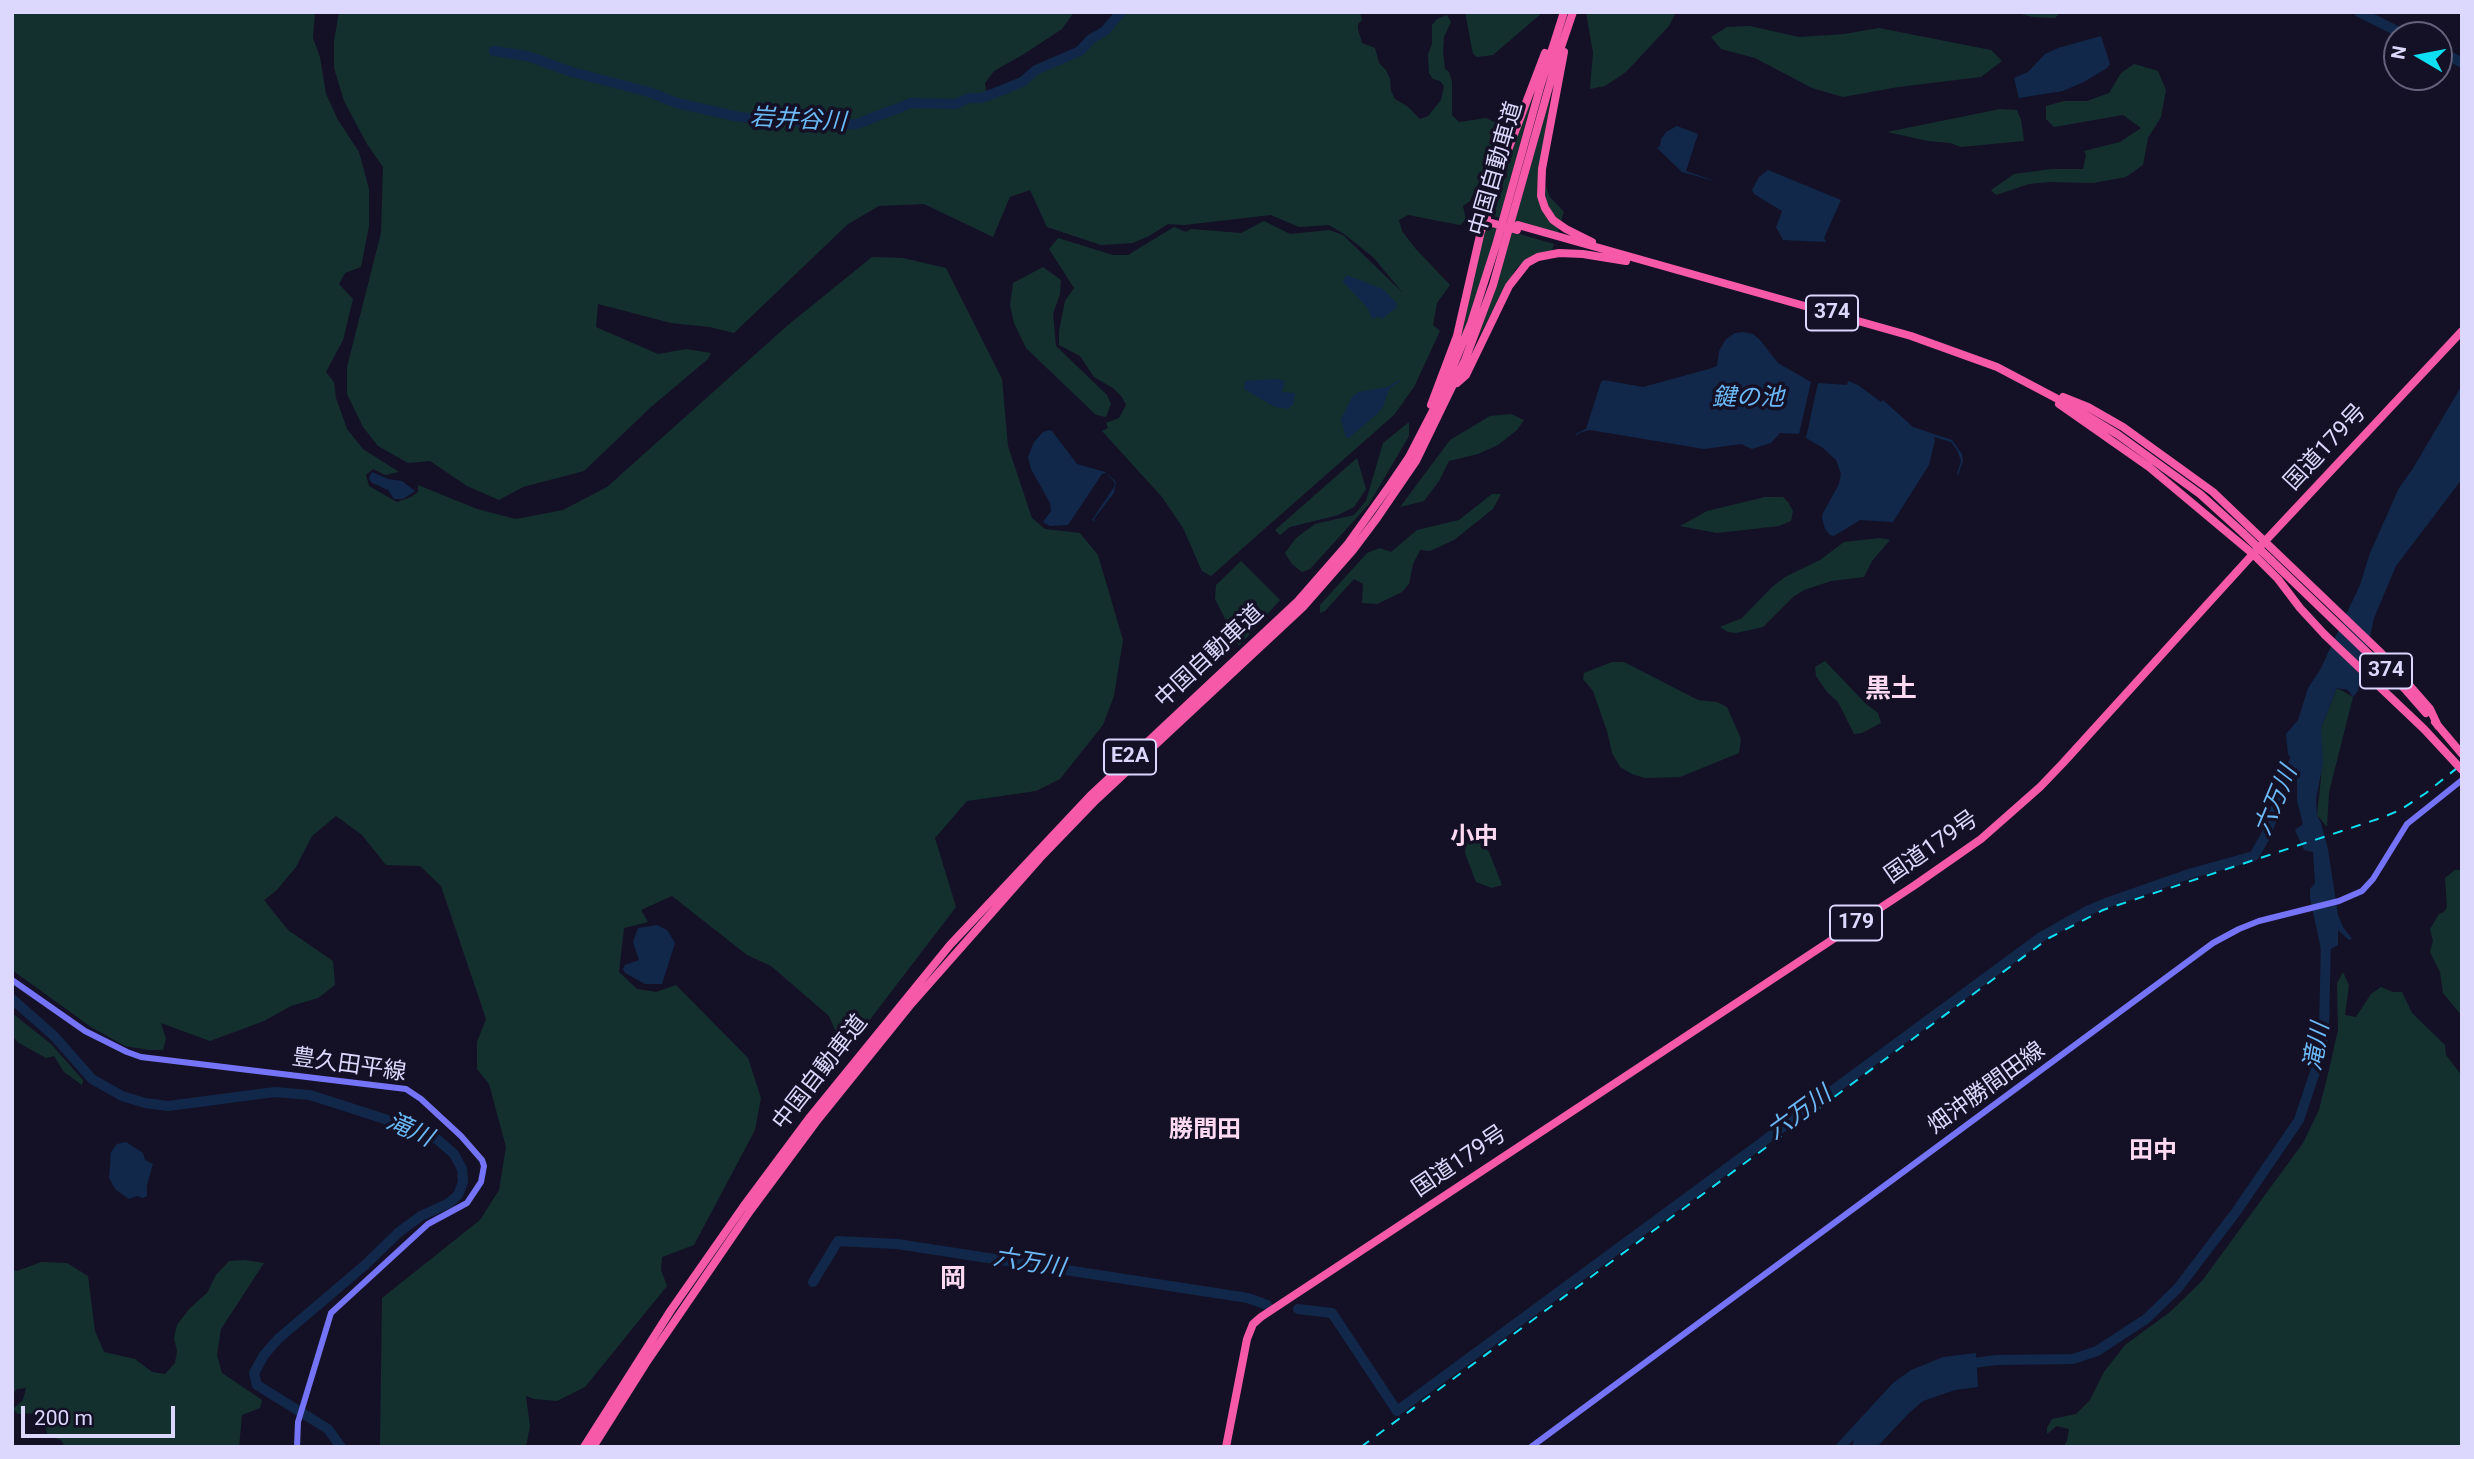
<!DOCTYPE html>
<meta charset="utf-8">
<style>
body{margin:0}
#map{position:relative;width:2474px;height:1459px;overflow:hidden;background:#141126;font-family:Roboto,sans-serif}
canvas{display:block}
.frame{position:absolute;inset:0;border:14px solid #dcd8fd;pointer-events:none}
.north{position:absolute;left:2383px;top:21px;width:70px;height:70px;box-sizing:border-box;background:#141126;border:2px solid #64617c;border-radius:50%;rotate:280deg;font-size:19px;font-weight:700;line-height:28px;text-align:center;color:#dcd8fd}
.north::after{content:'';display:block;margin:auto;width:24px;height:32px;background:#0ee0f3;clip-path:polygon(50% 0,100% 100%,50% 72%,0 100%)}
.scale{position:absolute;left:21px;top:1406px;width:154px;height:32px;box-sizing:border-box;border:4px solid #dcd8fd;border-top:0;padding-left:9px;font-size:21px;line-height:24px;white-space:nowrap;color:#dcd8fd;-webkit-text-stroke:5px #141126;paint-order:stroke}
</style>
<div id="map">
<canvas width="2474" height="1459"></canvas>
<div class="frame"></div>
<div class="north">N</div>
<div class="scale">200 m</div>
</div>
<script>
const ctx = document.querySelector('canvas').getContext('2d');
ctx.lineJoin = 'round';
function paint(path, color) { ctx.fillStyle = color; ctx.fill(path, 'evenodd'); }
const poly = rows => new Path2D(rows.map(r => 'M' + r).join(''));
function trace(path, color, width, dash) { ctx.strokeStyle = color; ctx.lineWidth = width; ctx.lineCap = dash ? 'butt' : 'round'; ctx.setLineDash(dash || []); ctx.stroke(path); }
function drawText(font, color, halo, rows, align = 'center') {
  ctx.font = font + ' Roboto,"Noto Sans JP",sans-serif'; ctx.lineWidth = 7; ctx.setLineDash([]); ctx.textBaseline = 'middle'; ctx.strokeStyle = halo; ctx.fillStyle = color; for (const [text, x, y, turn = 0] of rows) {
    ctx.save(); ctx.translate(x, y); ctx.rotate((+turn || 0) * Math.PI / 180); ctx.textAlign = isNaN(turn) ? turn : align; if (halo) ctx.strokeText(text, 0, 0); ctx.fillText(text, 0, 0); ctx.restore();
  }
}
const green = poly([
 [12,12,315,12,313,38,320,57,326,94,338,120,359,152,369,189,369,226,361,267,345,273,339,284,353,299,343,340,326,372,334,382,336,398,347,429,363,449,399,472,385,475,373,469,366,475,369,486,397,502,411,497,418,492,418,485,477,509,516,519,563,510,607,487,788,325,872,257,903,258,946,268,1002,379,1008,446,1032,518,1045,529,1080,533,1098,555,1123,640,1114,696,1103,725,1060,779,1036,791,967,801,935,838,956,907,852,1043,841,1044,829,1016,771,966,747,955,672,896,641,910,648,922,624,928,619,972,637,989,656,992,676,985,748,1058,761,1098,755,1130,694,1245,662,1257,661,1270,667,1286,585,1387,557,1401,534,1399,526,1396,530,1426,526,1447,380,1447,382,1298,480,1220,499,1190,506,1147,489,1084,477,1069,477,1042,486,1019,441,886,420,866,386,865,362,835,336,816,312,836,296,867,276,891,264,900,288,930,333,961,335,985,318,998,291,1006,264,1021,210,1041,161,1023,166,1039,163,1050,149,1050,125,1046,91,1027,12,970],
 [339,12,1074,12,1062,29,1024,54,994,71,985,83,986,92,994,94,1023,84,1051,65,1077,55,1110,31,1125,12,1360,12,1362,20,1358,24,1358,29,1362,43,1375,48,1379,63,1386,70,1390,79,1391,91,1395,99,1407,106,1420,119,1428,116,1441,100,1444,86,1440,81,1433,79,1429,73,1428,54,1432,44,1432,25,1437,19,1447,15,1451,22,1444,37,1443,52,1445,69,1449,72,1452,82,1452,115,1459,122,1486,118,1501,125,1498,155,1480,180,1470,201,1463,206,1466,220,1460,225,1408,215,1399,220,1402,231,1415,248,1450,285,1437,303,1433,325,1440,331,1414,387,1394,415,1211,576,1202,571,1183,528,1162,497,1102,431,1108,428,1106,423,1119,418,1126,405,1122,397,1113,388,1094,377,1080,356,1059,345,1059,331,1065,301,1074,288,1049,249,1058,238,1113,255,1128,255,1174,227,1186,232,1191,229,1241,233,1264,221,1290,234,1329,230,1343,235,1403,293,1373,257,1344,234,1329,225,1299,227,1271,215,1184,225,1168,224,1149,236,1133,243,1101,245,1047,227,1030,190,1010,197,993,237,924,204,879,206,848,224,734,333,710,327,671,323,598,304,596,327,658,354,686,349,711,353,708,359,651,407,584,471,523,487,499,500,467,486,430,461,408,463,378,446,363,427,347,394,347,367,381,233,383,167,367,144,344,101,334,68,334,41],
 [1465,12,1543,12,1493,55,1477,57,1473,54],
 [1586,12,1676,12,1669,26,1626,72,1605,86,1590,89,1593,53],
 [2013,12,2061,12,2055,18,2033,17],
 [1750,26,1799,37,1844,34,1879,28,1991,50,2002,61,1981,77,1898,87,1843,97,1812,88,1755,58,1721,49,1711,37,1727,27],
 [2134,64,2158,71,2166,90,2161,117,2148,138,2143,165,2126,177,2093,183,2050,182,2029,184,1996,195,1991,190,2014,174,2052,169,2083,169,2086,155,2084,151,2120,142,2141,128,2123,115,2054,127,2046,119,2046,106,2064,101,2087,101,2109,93,2121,73],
 [1535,88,1500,218,1493,216,1491,210,1494,193],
 [1551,94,1537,191,1542,208,1559,228,1558,234,1515,222],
 [2000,109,2017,110,2021,120,2024,141,1961,147,1950,143,1928,141,1887,132],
 [1542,183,1545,184,1550,197,1564,212,1560,223,1554,217,1545,200],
 [1490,225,1497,227,1482,280,1455,354,1483,234],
 [1512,232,1554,244,1552,251,1522,263,1515,270,1478,338],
 [1043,267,1061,280,1060,294,1053,314,1056,346,1107,395,1111,404,1106,417,1096,415,1026,348,1014,323,1010,305,1013,283],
 [1511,414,1524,420,1517,430,1498,445,1478,454,1449,461,1439,481,1424,501,1400,507,1450,440,1490,416],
 [1409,422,1409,436,1369,504,1310,569,1302,572,1292,564,1285,553,1296,538,1315,524,1354,515,1366,501,1383,443],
 [1357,458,1366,489,1354,507,1338,515,1290,527,1280,535,1275,530],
 [1492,494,1501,494,1493,509,1454,540,1430,551,1420,550,1413,564,1409,584,1402,592,1377,604,1362,603,1363,584,1354,579,1325,611,1320,613,1320,605,1367,553,1380,548,1391,552,1417,530,1459,520],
 [1765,497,1783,497,1788,502,1793,511,1791,521,1779,526,1717,533,1680,526,1707,511],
 [1880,538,1890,540,1872,561,1864,577,1831,581,1804,590,1793,597,1763,627,1736,633,1728,632,1720,627,1742,618,1772,587,1785,577,1820,560,1844,542],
 [1241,561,1280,600,1239,646,1215,599,1216,585],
 [1825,661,1865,703,1878,713,1881,723,1862,733,1854,734,1838,702,1827,692,1816,676,1815,667],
 [1612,662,1624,662,1698,700,1717,702,1727,707,1741,739,1739,753,1680,777,1645,778,1632,774,1620,767,1612,753,1607,731,1593,691,1583,679,1584,673],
 [2337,688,2353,697,2329,792,2327,827,2317,815,2321,778,2321,728],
 [1474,824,1479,825,1481,843,1489,852,1502,885,1492,888,1476,882,1465,853,1466,838],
 [2455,870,2462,870,2462,1016,2443,993,2440,972,2430,952,2433,941,2430,929,2439,914,2444,912,2447,907,2445,878],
 [2343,972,2349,985,2345,1015,2356,1017,2371,994,2381,987,2393,992,2402,992,2412,1013,2445,1045,2446,1055,2462,1076,2462,1447,2063,1447,2067,1441,2069,1429,2057,1426,2047,1434,2047,1428,2052,1419,2076,1414,2090,1400,2104,1372,2125,1345,2170,1312,2202,1281,2303,1143,2319,1110,2328,1074,2338,1030,2337,983],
 [12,1013,51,1044,83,1080,82,1085,64,1072,54,1056,46,1058,19,1043,12,1036],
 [245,1260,264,1263,221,1329,217,1355,222,1373,262,1400,260,1408,242,1415,239,1447,65,1447,61,1440,48,1436,44,1422,37,1413,18,1414,13,1409,23,1400,26,1388,17,1389,12,1394,12,1270,17,1271,41,1262,67,1263,88,1276,95,1331,104,1352,135,1359,152,1372,165,1374,175,1363,177,1351,174,1338,177,1325,189,1309,207,1293,216,1275,229,1261]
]);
const water = poly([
 [2101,36,2110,64,2107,68,2084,82,2063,91,2019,98,2014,78,2028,72,2045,54,2058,48],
 [1677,126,1698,134,1686,171,1718,182,1682,172,1657,148,1660,146,1661,139,1666,132],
 [1768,170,1841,200,1824,238,1826,242,1783,240,1776,227,1782,211,1754,194,1752,190,1759,177],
 [1346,275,1383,289,1396,302,1397,307,1382,319,1379,316,1373,319,1366,306,1343,282],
 [1743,332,1753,334,1760,340,1778,363,1811,382,1799,434,1780,433,1771,443,1752,449,1741,444,1704,449,1590,430,1579,433,1576,436,1577,433,1586,429,1601,382,1604,380,1643,387,1709,369,1717,366,1719,351,1726,339,1735,333],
 [1276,379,1285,381,1282,392,1295,393,1293,406,1290,406,1289,409,1275,407,1244,389,1245,381],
 [1399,380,1400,381,1389,389,1383,407,1377,414,1349,438,1346,438,1341,419,1352,397,1359,392,1388,387],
 [1848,381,1858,385,1881,402,1883,400,1913,427,1952,440,1962,454,1963,461,1958,475,1957,474,1961,461,1957,450,1951,442,1934,437,1935,440,1929,465,1893,522,1860,520,1834,536,1830,535,1825,529,1822,518,1823,513,1839,484,1841,474,1836,460,1823,448,1806,438,1818,383,1847,385],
 [2462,385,2462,479,2396,566,2374,618,2358,691,2353,697,2348,690,2337,688,2321,728,2323,763,2316,799,2317,815,2321,823,2328,849,2338,915,2343,927,2352,939,2349,940,2338,930,2338,945,2322,954,2310,898,2310,889,2315,883,2313,852,2304,850,2295,830,2303,824,2297,801,2297,769,2288,754,2286,734,2298,720,2308,688,2320,670,2360,585,2370,553,2399,488,2412,470],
 [1049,430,1052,431,1077,464,1105,472,1116,482,1114,493,1094,519,1095,522,1092,520,1114,487,1115,483,1106,473,1102,474,1068,525,1050,526,1043,522,1051,511,1050,503,1031,469,1028,457,1034,442,1043,432],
 [372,472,388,479,402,481,415,491,403,499,394,499,388,490,371,482,369,478],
 [657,925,667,930,675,943,662,984,645,984,625,973,623,969,625,965,639,960,633,942,638,928],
 [126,1142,143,1153,145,1160,153,1164,147,1185,147,1196,143,1198,137,1196,129,1199,116,1190,109,1178,111,1152,117,1144],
 [1976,1353,1978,1387,1955,1390,1923,1401,1909,1413,1877,1447,1852,1447,1854,1439,1847,1447,1834,1447,1893,1383,1911,1370,1943,1357]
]);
const river = poly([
 [2359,12,2405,35],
 [2439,50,2462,63],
 [494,51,527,56,572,72,649,92,677,103,739,117,760,119,787,116,803,124,834,125,857,124,911,103,956,104,969,98,981,98,995,93,1022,82,1036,70,1080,51,1091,39,1105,31,1121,12],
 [12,999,54,1036,92,1079,122,1096,145,1103,168,1106,275,1092,310,1095,419,1130,438,1140,454,1154,462,1169,463,1182,458,1195,449,1203,421,1216,399,1232,365,1265,278,1339,264,1355,254,1373,257,1385,328,1429,341,1447],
 [813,1282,838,1241,897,1244,1248,1298,1267,1305],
 [1298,1309,1332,1313,1397,1411,2041,937,2087,911,2106,903,2192,873,2254,856,2266,835,2290,769,2299,753],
 [1965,1364,1997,1360,2073,1359,2097,1351,2146,1319,2178,1288,2236,1212,2299,1120,2320,1057,2324,1029,2326,939]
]);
const secondary = poly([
 [12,980,85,1031,127,1052,141,1057,406,1089,421,1099,461,1136,482,1160,484,1166,481,1182,467,1203,428,1224,331,1313,298,1422,297,1447],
 [1531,1447,2213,943,2239,929,2259,921,2339,901,2362,891,2373,879,2407,824,2462,780]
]);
const highway = poly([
 [1564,52,1542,169,1541,196,1545,208,1553,220,1566,229,1592,242],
 [1518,225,1911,336,1997,367,2069,405,2117,434,2200,494,2243,533],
 [1457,383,1466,375,1509,286,1527,263,1538,257,1559,253,1583,254,1626,261],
 [2063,397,2088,407,2123,427,2213,492,2381,653,2430,709,2438,726],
 [2059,404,2149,467,2253,554,2278,579,2300,608,2325,635],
 [1431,405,1457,336,1481,231,1487,219,1487,213,1492,192,1545,53],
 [2271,560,2405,689,2426,713],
 [2435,722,2462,754],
 [584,1447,671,1310,743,1207,810,1117,950,945,1090,796,1298,601,1347,545,1390,485,1409,457,1442,393,1471,323,1496,245,1541,84,1564,12],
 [593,1447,646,1363,750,1211,816,1122,912,1003,1040,858,1096,800,1303,607,1353,550,1377,518,1416,461,1465,360,1493,285,1556,62,1573,12],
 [1226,1447,1247,1339,1253,1324,1261,1317,1915,885,1981,839,2040,787,2063,763,2253,554,2462,331]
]);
const rail = poly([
 [1361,1447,2049,938,2103,910,2381,818,2400,810,2426,793,2462,764]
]);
const highwayBridge = poly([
 [1492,223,1517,230],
 [2243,533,2271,560],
 [2325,635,2424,729,2462,770]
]);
const shields = [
 [1832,313,52],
 [2386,671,52],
 [1130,757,52],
 [1856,923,52]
];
const shieldNames = [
 ["374",1832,313],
 ["374",2386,671],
 ["E2A",1130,757],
 ["179",1856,923]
];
const streetNames = [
 ["中国自動車道",1497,169,-74],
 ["国道179号",2326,448,-47],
 ["中国自動車道",1210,657,-43],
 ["国道179号",1932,848,-35],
 ["豊久田平線",349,1066,8],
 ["中国自動車道",821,1073,-52],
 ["畑沖勝間田線",1987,1089,-36],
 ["国道179号",1460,1162,-34]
];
const waterNames = [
 ["岩井谷川",798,121,3],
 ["鍵の池",1748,399],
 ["六万川",2277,801,-67],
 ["滝川",2318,1047,-80],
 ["六万川",1800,1114,-36],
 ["滝川",409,1131,24],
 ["六万川",1029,1264,9]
];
const neighbourhoodNames = [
 ["小中",1474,838],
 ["勝間田",1205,1131],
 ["田中",2153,1152]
];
const quarterNames = [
 ["黒土",1891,690],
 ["岡",953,1280]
];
paint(green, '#14302e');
paint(water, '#11284a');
trace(river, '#11284a', 10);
trace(secondary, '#7574f8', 6);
trace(highway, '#f659a7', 8);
trace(rail, '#0ee0f3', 2, [10, 9]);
trace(highwayBridge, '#f659a7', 8);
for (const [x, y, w] of shields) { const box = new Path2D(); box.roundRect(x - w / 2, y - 17.5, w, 35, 5); ctx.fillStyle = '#141126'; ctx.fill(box); trace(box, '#dcd8fd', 2); }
drawText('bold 21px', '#dcd8fd', null, shieldNames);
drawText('23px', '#dcd8fd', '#141126', streetNames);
drawText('italic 24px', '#6bb9f7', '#141126', waterNames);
drawText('bold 24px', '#fddaf1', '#141126', neighbourhoodNames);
drawText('bold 26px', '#fddaf1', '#141126', quarterNames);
</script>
